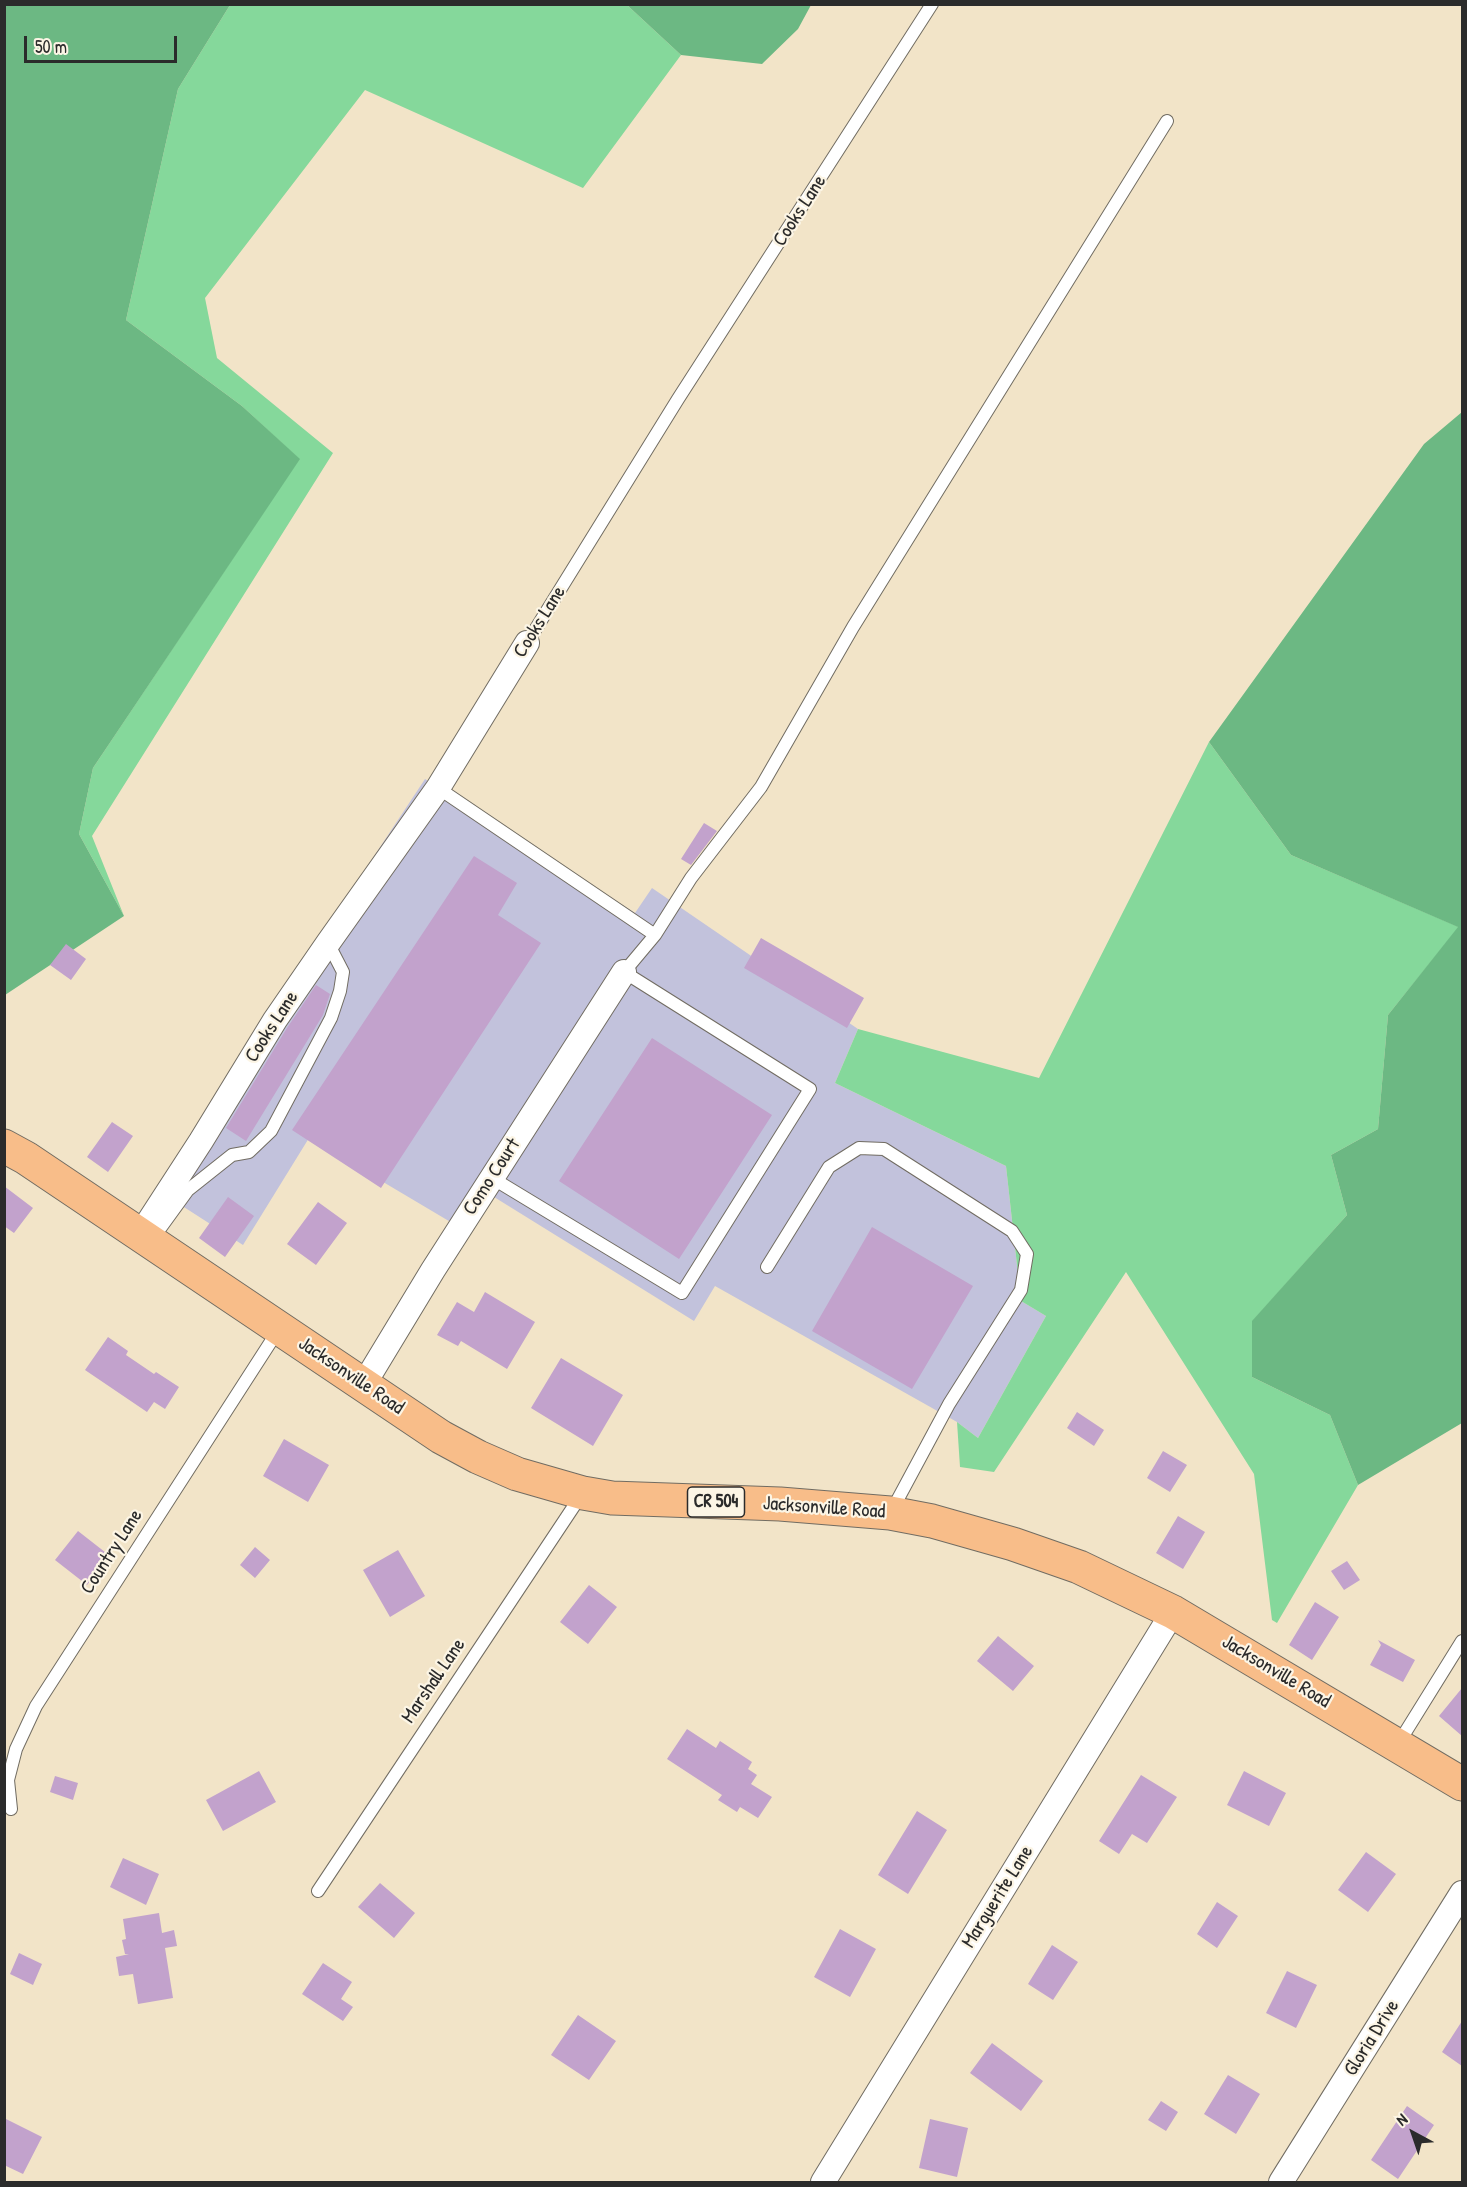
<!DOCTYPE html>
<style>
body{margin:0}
#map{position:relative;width:1467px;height:2187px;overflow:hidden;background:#f2e4c8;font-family:"Patrick Hand",sans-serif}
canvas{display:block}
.frame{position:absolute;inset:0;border:6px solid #2b2b2b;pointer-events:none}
.north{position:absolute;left:1383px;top:2103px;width:60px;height:60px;-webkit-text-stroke:4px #fcf5e5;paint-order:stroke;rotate:320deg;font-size:16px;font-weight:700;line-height:24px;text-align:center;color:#2b2b2b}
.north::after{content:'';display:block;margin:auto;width:21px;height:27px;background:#2b2b2b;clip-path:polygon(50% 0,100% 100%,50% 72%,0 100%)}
.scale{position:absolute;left:24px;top:36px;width:153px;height:27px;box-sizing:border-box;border:3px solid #2b2b2b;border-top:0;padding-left:8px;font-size:18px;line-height:21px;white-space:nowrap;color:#2b2b2b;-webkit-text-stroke:4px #fcf5e5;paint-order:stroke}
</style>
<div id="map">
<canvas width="1467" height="2187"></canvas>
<div class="frame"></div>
<div class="north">N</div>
<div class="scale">50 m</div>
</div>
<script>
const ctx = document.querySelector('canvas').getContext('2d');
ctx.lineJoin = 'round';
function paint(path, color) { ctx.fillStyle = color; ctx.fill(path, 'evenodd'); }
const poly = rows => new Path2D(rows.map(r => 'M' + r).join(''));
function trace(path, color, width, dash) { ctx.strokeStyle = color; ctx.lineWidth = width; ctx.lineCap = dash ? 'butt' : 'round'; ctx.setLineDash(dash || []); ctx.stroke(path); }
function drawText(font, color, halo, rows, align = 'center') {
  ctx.font = font + ' "Patrick Hand",sans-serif'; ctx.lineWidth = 4.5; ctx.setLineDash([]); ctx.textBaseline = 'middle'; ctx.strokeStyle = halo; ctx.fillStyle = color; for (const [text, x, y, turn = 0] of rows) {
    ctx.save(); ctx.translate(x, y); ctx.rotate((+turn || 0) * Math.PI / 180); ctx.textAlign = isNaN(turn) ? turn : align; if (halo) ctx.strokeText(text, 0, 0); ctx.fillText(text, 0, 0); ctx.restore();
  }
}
const industrial = poly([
 [425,779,635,913,652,888,858,1029,835,1083,1006,1166,1021,1301,1046,1316,978,1438,957,1422,715,1286,694,1321,486,1192,464,1230,309,1138,243,1245,162,1193,248,1047]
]);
const green = poly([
 [230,5,627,5,681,55,583,188,365,90,205,298,217,358,333,453,92,836,124,916,79,834,93,768,299,459,242,406,126,320,178,89],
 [1209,742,1291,855,1459,927,1388,1015,1378,1129,1331,1155,1347,1215,1252,1322,1252,1377,1330,1415,1358,1485,1277,1623,1272,1620,1254,1474,1126,1272,994,1472,960,1467,957,1422,978,1438,1046,1316,1021,1301,1006,1166,835,1083,858,1029,1039,1078]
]);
const forest = poly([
 [5,5,230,5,178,89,126,320,242,406,300,459,93,768,79,834,124,916,5,995],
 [627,5,811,5,798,29,762,64,681,55],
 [1462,412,1462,1423,1358,1485,1330,1415,1252,1377,1252,1321,1347,1215,1331,1155,1378,1129,1388,1015,1458,927,1291,855,1209,742,1424,444]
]);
const building = poly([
 [704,823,717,831,691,865,681,859],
 [474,856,517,883,498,915,541,943,381,1188,292,1130],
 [761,938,864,998,847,1028,744,968],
 [66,944,86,959,71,980,50,965],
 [316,985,330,994,323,1015,246,1141,226,1128,287,1028],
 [652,1038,772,1115,679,1259,559,1181],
 [112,1122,133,1136,108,1172,87,1157],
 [4,1186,33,1208,14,1233,4,1226],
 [228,1197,254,1216,225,1257,199,1238],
 [318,1202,347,1223,316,1265,287,1244],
 [872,1227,973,1286,912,1389,812,1331],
 [485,1292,535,1322,507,1369,461,1341,458,1346,437,1335,457,1302,474,1312],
 [108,1337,128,1351,126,1355,154,1374,156,1372,179,1387,165,1409,154,1402,147,1412,85,1370],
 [561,1358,623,1395,593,1446,531,1408],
 [1077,1412,1104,1430,1094,1446,1067,1428],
 [284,1439,329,1465,308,1502,263,1476],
 [1163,1451,1187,1465,1170,1492,1147,1478],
 [1178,1516,1205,1532,1183,1569,1156,1553],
 [78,1531,110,1556,87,1585,55,1560],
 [255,1547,270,1560,255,1578,240,1565],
 [398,1550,425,1596,390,1617,363,1570],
 [1347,1561,1360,1580,1344,1590,1331,1571],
 [589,1585,617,1607,588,1644,560,1622],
 [1315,1602,1339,1617,1312,1660,1289,1645],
 [998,1636,1034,1666,1013,1691,977,1661],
 [1378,1640,1415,1660,1403,1682,1370,1665,1381,1645],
 [1462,1688,1462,1736,1439,1716],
 [687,1729,716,1748,720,1741,752,1762,748,1769,757,1775,751,1784,772,1797,758,1818,740,1807,737,1812,718,1800,722,1795,667,1759],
 [259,1771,276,1802,223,1831,206,1800],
 [1244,1771,1286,1793,1269,1826,1227,1805],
 [1141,1775,1177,1797,1147,1843,1132,1834,1119,1854,1099,1841],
 [55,1776,78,1783,73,1800,50,1792],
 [917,1811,947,1830,908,1894,878,1875],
 [1366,1852,1396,1874,1368,1912,1338,1890],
 [123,1858,159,1874,146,1905,110,1887],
 [380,1883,415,1913,394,1938,358,1907],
 [1217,1902,1238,1916,1217,1948,1197,1934],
 [159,1913,162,1933,174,1930,177,1946,165,1948,173,1998,138,2004,133,1974,119,1976,116,1957,129,1954,125,1954,122,1940,126,1939,123,1919],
 [840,1929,876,1949,850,1997,814,1977],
 [1052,1945,1078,1962,1053,2000,1028,1984],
 [19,1953,42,1964,33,1985,10,1974],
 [323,1963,352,1982,341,1999,353,2007,343,2021,302,1994],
 [1287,1971,1317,1985,1296,2028,1266,2013],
 [578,2015,616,2041,589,2080,551,2055],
 [1462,2021,1462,2066,1442,2052],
 [992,2043,1043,2081,1021,2111,970,2073],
 [1228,2075,1260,2094,1236,2134,1204,2114],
 [1161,2101,1178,2112,1166,2131,1148,2120],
 [1407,2106,1434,2125,1398,2179,1371,2160],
 [4,2118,42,2137,23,2174,4,2165],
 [930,2119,968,2128,957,2177,919,2168]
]);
const lane = poly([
 [527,643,678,399,932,4],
 [438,788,655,935],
 [492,1178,682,1293,810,1089,624,972,655,935,691,878,761,787,853,627,1167,121],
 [151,1241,188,1190,232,1155,249,1152,271,1131,331,1018,340,991,343,972,328,943],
 [767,1267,829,1167,859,1148,884,1149,1012,1231,1027,1254,1021,1290,949,1404,891,1512],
 [1398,1744,1462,1641],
 [11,1809,8,1780,16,1749,36,1706,279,1329],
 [318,1891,582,1494]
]);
const street = poly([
 [140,1235,201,1141,275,1020,328,943,438,788,527,643],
 [364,1384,433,1270,624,972],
 [823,2182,1173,1612],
 [1281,2182,1462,1893]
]);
const primary = poly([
 [4,1146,26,1158,441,1437,478,1457,517,1474,583,1493,612,1498,780,1504,890,1513,932,1521,1013,1544,1079,1567,1173,1612,1462,1784]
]);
const shields = [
 [716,1502,57]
];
const shieldNames = [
 ["CR 504",716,1502]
];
const streetNames = [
 ["Cooks Lane",800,211,-57],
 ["Cooks Lane",540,622,-58],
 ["Cooks Lane",272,1027,-57],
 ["Como Court",492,1177,-57],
 ["Jacksonville Road",351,1376,34],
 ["Jacksonville Road",824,1508,4],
 ["Country Lane",112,1552,-57],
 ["Jacksonville Road",1276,1672,31],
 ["Marshall Lane",434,1681,-56],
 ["Marguerite Lane",998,1897,-58],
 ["Gloria Drive",1372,2038,-58]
];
paint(industrial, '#c2c2dc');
paint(green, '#85d89b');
paint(forest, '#6cb883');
paint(building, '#c2a2cc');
trace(lane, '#716c62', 14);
trace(street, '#716c62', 26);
trace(primary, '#716c62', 35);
trace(lane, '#fff', 12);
trace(street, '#fff', 24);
trace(primary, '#f8bd89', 33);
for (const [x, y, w] of shields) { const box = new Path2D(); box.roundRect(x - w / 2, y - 15, w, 30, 4.5); ctx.fillStyle = '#fcf5e5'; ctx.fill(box); trace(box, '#2b2b2b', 1.5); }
drawText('bold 18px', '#2b2b2b', null, shieldNames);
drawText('20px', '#2b2b2b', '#fcf5e5', streetNames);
</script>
